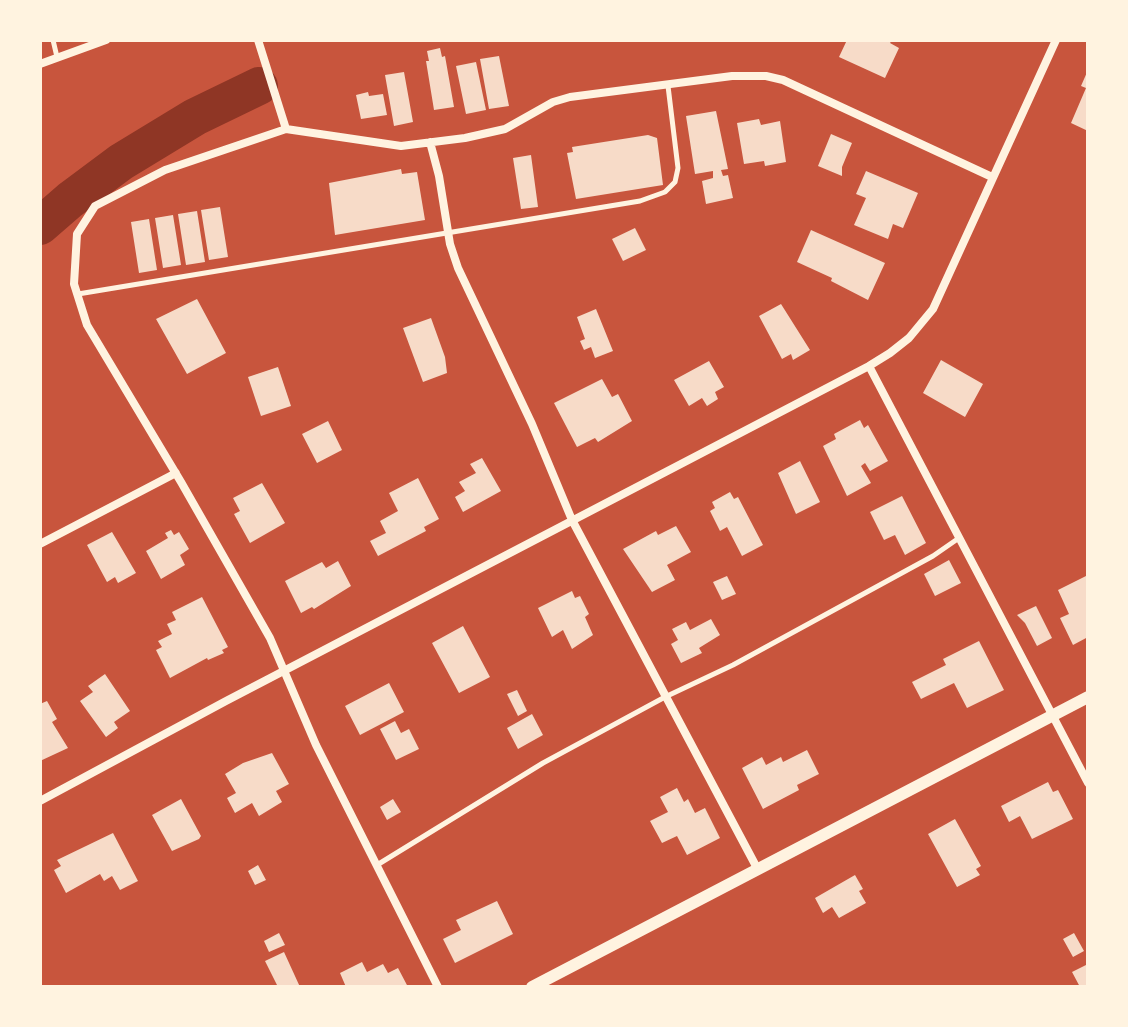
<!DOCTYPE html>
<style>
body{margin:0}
#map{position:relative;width:1128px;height:1027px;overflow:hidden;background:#c8553d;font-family:"PT Serif",serif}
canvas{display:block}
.frame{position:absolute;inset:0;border:42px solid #fff3e0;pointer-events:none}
</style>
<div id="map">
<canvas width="1128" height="1027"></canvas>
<div class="frame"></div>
</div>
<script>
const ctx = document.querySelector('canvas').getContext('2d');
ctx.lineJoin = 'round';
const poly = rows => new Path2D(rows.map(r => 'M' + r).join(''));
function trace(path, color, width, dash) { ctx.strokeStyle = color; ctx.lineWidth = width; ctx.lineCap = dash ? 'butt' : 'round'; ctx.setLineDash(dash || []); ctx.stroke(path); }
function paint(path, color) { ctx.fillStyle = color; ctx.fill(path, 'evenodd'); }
const river = poly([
 [40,226,70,200,121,162,195,117,259,86]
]);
const building = poly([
 [847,40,892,40,890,43,899,48,885,78,839,57],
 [440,48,442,57,445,56,454,107,434,110,426,61,429,61,427,51],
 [499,56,509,106,489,109,480,59],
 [476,62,486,110,466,114,456,66],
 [1088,70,1088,131,1071,123,1086,88,1081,86],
 [404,72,413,122,394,126,385,75],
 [368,92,369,96,383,94,387,115,361,119,356,95],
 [716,111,728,169,721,170,723,176,728,175,733,198,706,204,702,181,713,178,713,171,695,174,686,116],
 [759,119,761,125,780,121,786,162,765,166,764,161,744,164,737,123],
 [831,134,852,143,842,167,842,176,818,166],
 [648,135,657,138,663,185,576,199,567,153,573,152,572,147],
 [531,155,538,207,521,209,513,158],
 [401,169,402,174,417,172,425,220,335,235,329,183],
 [866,171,918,193,903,228,893,224,888,239,854,225,866,198,856,194],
 [220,207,228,257,209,260,201,210],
 [197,211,205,262,186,265,178,214],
 [173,215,181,265,163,268,155,218],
 [149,219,157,270,139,273,131,222],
 [635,228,646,250,623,261,612,239],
 [811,230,885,263,868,300,831,281,832,278,797,262],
 [197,299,226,353,187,374,156,319],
 [781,304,810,350,793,360,791,354,782,359,759,316],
 [596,309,613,351,595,358,591,347,584,350,580,341,585,339,577,317],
 [431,318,445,357,447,373,423,382,403,328],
 [941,360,983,384,965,417,923,393],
 [709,361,724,387,715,392,718,399,707,406,702,398,689,406,674,380],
 [278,367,291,406,261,416,248,377],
 [602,379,612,397,618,394,632,421,598,442,595,438,577,447,554,403],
 [860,420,864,428,868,425,888,461,870,471,865,463,861,466,871,483,847,496,823,446,836,439,834,434],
 [328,421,342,450,317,463,302,434],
 [482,458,501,491,463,512,455,497,465,491,459,482,476,473,470,464],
 [800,461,820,502,796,514,778,473],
 [418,478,439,519,424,527,426,531,378,556,370,541,386,533,380,521,398,511,389,493],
 [262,483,285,523,250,543,234,514,240,511,233,498],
 [730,492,734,499,738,497,763,545,742,556,727,527,720,531,710,511,715,508,712,502],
 [902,496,926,543,905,555,895,535,884,540,870,512],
 [676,526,691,552,667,565,675,580,652,592,623,549,656,531,658,535],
 [171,530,174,535,179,532,189,549,180,555,185,565,161,579,146,551,168,538,165,533],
 [112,532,136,573,118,583,115,577,107,582,87,545],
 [949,560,961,583,935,596,924,574],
 [338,561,351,586,314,609,312,607,301,613,285,581,322,562,326,568],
 [1088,575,1088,637,1073,645,1060,618,1069,614,1058,590],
 [727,576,736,594,722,600,713,582],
 [572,591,575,598,580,596,589,614,585,617,593,635,572,649,563,630,552,637,538,608],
 [202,597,228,647,222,650,224,653,208,660,207,658,170,678,156,650,162,647,158,641,172,634,167,624,176,620,172,612],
 [1036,606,1052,638,1037,646,1025,623,1017,615],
 [711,619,720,635,699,648,702,653,681,663,671,644,678,640,672,629,686,622,690,630],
 [463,626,490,677,459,693,432,643],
 [979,641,1004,690,967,708,954,683,921,699,912,682,946,665,943,659],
 [105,674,130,711,114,722,118,728,106,737,80,701,93,692,88,686],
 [389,683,404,712,360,735,345,706],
 [517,690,527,711,518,716,507,694],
 [47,701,57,719,52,722,68,748,40,761,40,704],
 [532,714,543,735,518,749,507,728],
 [395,721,401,733,409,729,419,749,396,760,380,729],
 [807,750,819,774,797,785,799,790,763,809,742,768,762,757,766,765,781,757,783,762],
 [272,753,289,784,276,791,282,802,259,816,252,803,235,813,227,798,236,793,225,774,243,763],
 [1048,782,1053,792,1058,790,1073,819,1032,839,1020,816,1009,822,1001,806],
 [677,788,684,802,688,799,695,813,705,808,720,838,687,855,677,836,662,843,650,821,668,812,660,797],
 [181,799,201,836,199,839,172,851,152,815],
 [393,799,401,812,387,820,380,807],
 [955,819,981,866,976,869,980,875,957,887,928,834],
 [113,833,138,881,120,890,112,876,104,881,100,874,66,893,54,870,61,866,57,860],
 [258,865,266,880,255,885,248,871],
 [855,875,863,889,859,891,866,903,839,918,832,907,823,913,815,898],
 [497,901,513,934,455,963,443,939,461,930,456,920],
 [279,933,285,945,269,952,264,941],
 [1074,933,1084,951,1073,957,1063,939],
 [284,952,300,987,278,987,265,961],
 [362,962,367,972,383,964,388,973,398,968,408,987,346,987,340,973],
 [1088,964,1088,987,1080,987,1072,972]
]);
const service = poly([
 [53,40,57,57],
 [78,294,640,201,665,192,675,182,678,168,668,86],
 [377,865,543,763,665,697,733,665,933,556,959,538]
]);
const minor = poly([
 [258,40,286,129],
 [40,64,106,40],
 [430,142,439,176,450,244,458,268,532,424,572,520,757,868],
 [869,366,1088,783],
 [40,544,176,473],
 [40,801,226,701,869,366,890,353,909,338,933,309,1056,40],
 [438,987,316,745,270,638,181,482,87,325,74,284,77,234,95,206,165,170,286,129,401,146,465,138,505,129,553,102,570,97,732,76,766,76,783,80,992,177]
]);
const tertiary = poly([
 [532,987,1088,697]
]);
trace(river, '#8f3625', 38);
paint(building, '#f7dbc8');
trace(service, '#fff3e0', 5);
trace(minor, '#fff3e0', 8);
trace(tertiary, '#fff3e0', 12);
</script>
